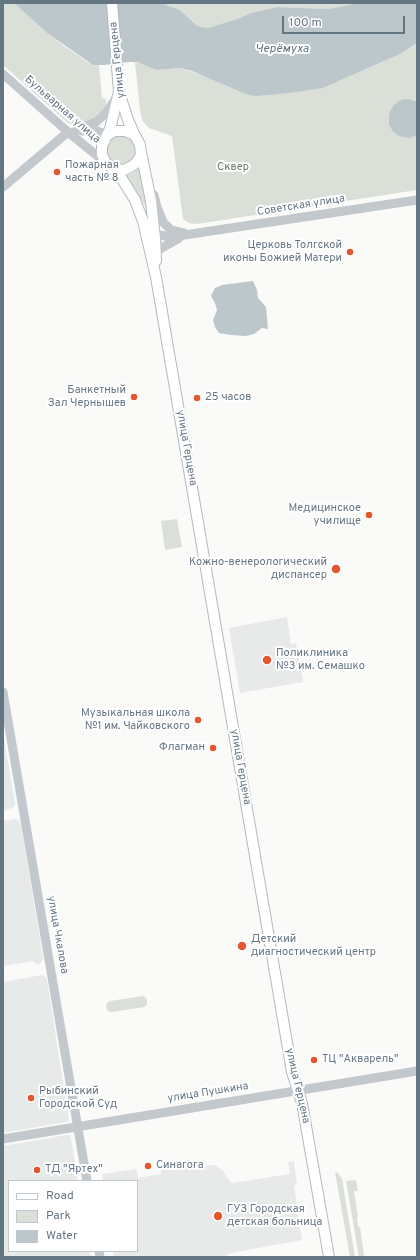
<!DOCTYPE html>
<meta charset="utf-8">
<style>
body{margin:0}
#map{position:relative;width:420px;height:1260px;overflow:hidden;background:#fafaf8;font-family:Overpass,sans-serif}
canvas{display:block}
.frame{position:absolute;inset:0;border:4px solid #657683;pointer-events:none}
.legend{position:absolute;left:8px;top:1180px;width:130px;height:72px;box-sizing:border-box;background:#fff;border:1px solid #c1c8cd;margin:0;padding:5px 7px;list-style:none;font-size:12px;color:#657683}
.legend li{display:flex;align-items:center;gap:8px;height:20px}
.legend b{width:20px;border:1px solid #c1c8cd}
.scale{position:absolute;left:282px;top:16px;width:123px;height:18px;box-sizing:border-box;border:2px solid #657683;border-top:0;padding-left:5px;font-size:12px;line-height:14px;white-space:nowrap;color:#657683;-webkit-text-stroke:3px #fff;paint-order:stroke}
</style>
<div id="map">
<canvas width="420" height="1260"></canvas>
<div class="frame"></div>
<ul class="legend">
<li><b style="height:5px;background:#fff"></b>Road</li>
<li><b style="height:11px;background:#dadfd7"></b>Park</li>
<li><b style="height:11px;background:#bbc7cb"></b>Water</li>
</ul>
<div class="scale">100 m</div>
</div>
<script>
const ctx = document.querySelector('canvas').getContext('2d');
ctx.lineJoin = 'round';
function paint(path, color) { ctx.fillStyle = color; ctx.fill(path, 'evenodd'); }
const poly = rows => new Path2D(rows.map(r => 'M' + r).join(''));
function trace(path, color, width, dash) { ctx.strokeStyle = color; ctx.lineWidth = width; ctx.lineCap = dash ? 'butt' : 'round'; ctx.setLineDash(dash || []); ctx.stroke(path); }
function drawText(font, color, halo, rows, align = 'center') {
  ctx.font = font + ' Overpass,sans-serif'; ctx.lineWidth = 4; ctx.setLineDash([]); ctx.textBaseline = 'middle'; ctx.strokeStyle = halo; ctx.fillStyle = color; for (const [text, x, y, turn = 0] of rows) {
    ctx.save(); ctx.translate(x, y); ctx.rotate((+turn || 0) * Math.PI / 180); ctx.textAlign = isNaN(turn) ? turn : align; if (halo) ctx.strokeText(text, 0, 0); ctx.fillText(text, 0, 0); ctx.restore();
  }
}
const built = poly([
 [287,617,291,644,296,643,303,682,240,693,229,628],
 [3,733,15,804,14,807,4,811,3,806],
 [15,819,19,821,21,825,43,958,42,962,37,965,33,961,3,966,3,821],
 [42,975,46,977,47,980,69,1120,66,1122,3,1133,3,982],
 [66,1135,70,1135,71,1139,78,1181,9,1181,9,1251,90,1251,91,1257,3,1257,3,1146],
 [182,1160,184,1168,215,1165,223,1171,231,1183,290,1174,288,1162,294,1161,297,1185,294,1185,302,1240,231,1253,223,1257,114,1257,113,1251,137,1251,137,1181,103,1181,102,1174,136,1169,138,1178,161,1174,160,1163]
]);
const green = poly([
 [3,3,14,3,47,33,64,46,89,63,99,65,102,98,106,99,106,105,99,116,80,125,72,124,68,123,3,65],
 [161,3,358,3,329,9,277,7,251,13,240,18,208,28,201,27,196,25,180,10],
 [417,43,417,190,197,224,189,223,183,219,172,136,149,128,143,122,140,111,135,62,143,63,156,70,180,68,208,77,323,88,400,54],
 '106 150a15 15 0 1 1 30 0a15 15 0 1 1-30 0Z',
 [140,168,149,213,137,192,123,175,131,174],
 [177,519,182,547,165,550,161,521],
 [143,996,146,998,147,1001,147,1005,144,1007,112,1012,108,1011,106,1007,107,1003,110,1001],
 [335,1172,338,1173,342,1179,355,1257,350,1257],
 [356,1180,358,1191,354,1191,358,1217,357,1218,358,1224,358,1227,360,1227,364,1255,363,1257,359,1257,346,1181]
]);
const water = poly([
 [14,3,161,3,180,10,196,25,201,27,208,28,240,18,251,13,277,7,329,9,358,3,417,3,417,43,400,54,323,88,289,93,255,96,246,94,192,71,180,68,156,70,138,62,129,62,104,65,93,65,47,33],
 [405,99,412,100,417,102,417,135,410,138,403,137,397,135,392,130,389,124,389,117,390,111,394,105,399,101],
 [253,281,257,290,258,298,266,307,268,329,262,328,254,334,246,336,231,335,219,333,215,327,213,320,217,310,215,303,211,296,215,288,222,285]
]);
const tertiary = poly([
 [3,74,68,132,106,163],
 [75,131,96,122,106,113,116,98],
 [82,131,97,131,108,135],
 [3,187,68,132],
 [154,195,157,207,163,222,171,230,184,233],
 [150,229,159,235,171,237,417,200],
 [156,254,160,249,179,238],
 [3,692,87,1181],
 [3,1139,417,1071],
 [99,1251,100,1257]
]);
const secondary = poly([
 [112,3,119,92,128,120,135,136],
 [108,135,115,131,125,131,133,134,136,137,140,145,141,155,136,163,132,166,124,170,114,169,106,163,102,155,102,146,110,129,119,92],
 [141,152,151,201,155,239,156,261],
 [110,166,122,179,135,200,143,221,156,277,292,1072,302,1103,329,1257]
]);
const markers = [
 [57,172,4,"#e4572e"],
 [350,252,4,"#e4572e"],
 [134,397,4,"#e4572e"],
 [197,398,4,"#e4572e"],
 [369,515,4,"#e4572e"],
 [336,569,5,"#e4572e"],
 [267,660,5,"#e4572e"],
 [198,720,4,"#e4572e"],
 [213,748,4,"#e4572e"],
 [242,946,5,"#e4572e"],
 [314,1060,4,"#e4572e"],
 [31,1098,4,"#e4572e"],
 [148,1166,4,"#e4572e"],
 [37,1170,4,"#e4572e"],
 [218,1216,5,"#e4572e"]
];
const streetNames = [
 ["улица Герцена",118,60,-96],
 ["Бульварная улица",62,110,41],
 ["Советская улица",301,206,-9],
 ["улица Герцена",186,448,80],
 ["улица Герцена",240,767,80],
 ["улица Чкалова",57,935,80],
 ["улица Герцена",297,1086,77],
 ["улица Пушкина",208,1093,-9]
];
const poiNames = [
 ["Пожарная",65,166],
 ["часть № 8",65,179],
 ["Церковь Толгской",342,246,"right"],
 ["иконы Божией Матери",342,259,"right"],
 ["Банкетный",126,391,"right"],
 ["Зал Чернышев",126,404,"right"],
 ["25 часов",205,398],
 ["Медицинское",361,509,"right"],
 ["училище",361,522,"right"],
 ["Кожно-венерологический",327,563,"right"],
 ["диспансер",327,576,"right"],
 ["Поликлиника",276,654],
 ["№3 им. Семашко",276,667],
 ["Музыкальная школа",190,714,"right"],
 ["№1 им. Чайковского",190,727,"right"],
 ["Флагман",205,748,"right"],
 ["Детский",251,940],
 ["диагностический центр",251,953],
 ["ТЦ \"Акварель\"",322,1060],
 ["Рыбинский",39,1092],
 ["Городской Суд",39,1105],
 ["Синагога",156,1166],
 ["ТД \"Яртех\"",45,1170],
 ["ГУЗ Городская",227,1210],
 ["детская больница",227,1223]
];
const parkNames = [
 ["Сквер",233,168]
];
const waterNames = [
 ["Черёмуха",282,50]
];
paint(built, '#e8e9e9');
paint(green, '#dadfd7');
paint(water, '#bbc7cb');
trace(secondary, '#b3babf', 12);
trace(tertiary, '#c3c8cc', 9);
trace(secondary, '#fff', 10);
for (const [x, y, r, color] of markers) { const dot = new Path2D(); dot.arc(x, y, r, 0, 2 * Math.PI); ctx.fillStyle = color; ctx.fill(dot); trace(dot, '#fff', 1.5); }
drawText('11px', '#657683', '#fff', streetNames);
drawText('11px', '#657683', '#fff', poiNames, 'left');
drawText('11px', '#687a64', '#fff', parkNames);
drawText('italic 12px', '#60757c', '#fff', waterNames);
</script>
